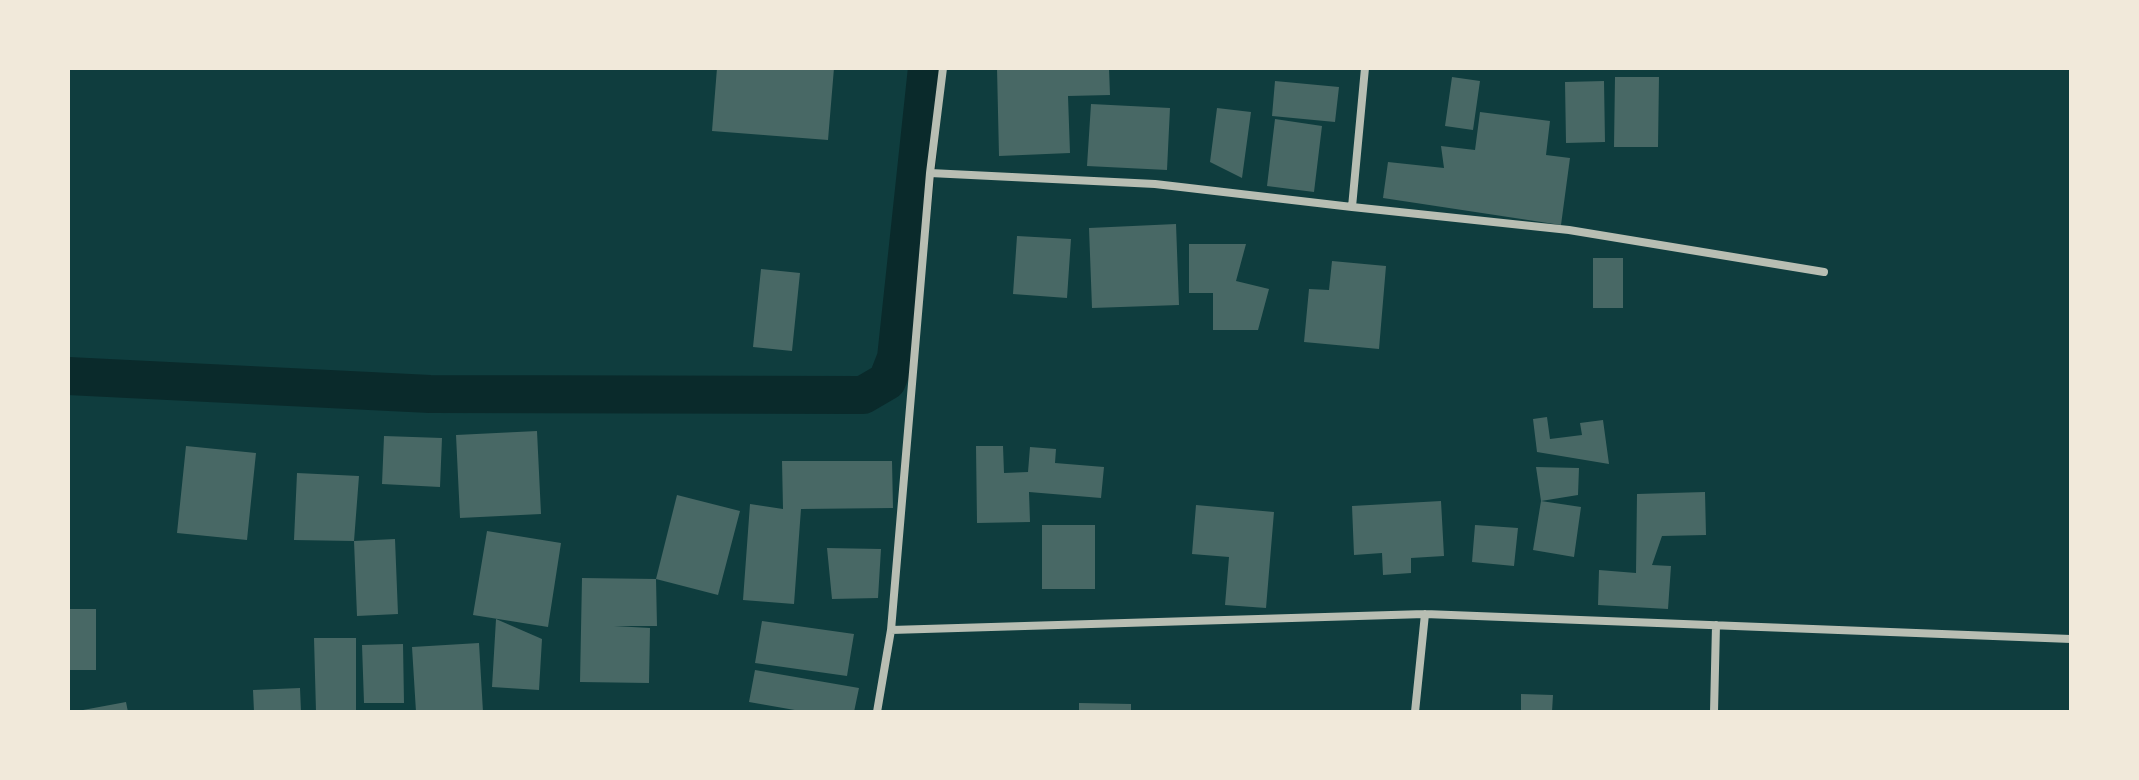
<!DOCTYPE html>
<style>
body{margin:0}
#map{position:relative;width:2139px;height:780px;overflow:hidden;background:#0f3d3e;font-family:"Work Sans",sans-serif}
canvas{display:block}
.frame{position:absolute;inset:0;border:70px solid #f1e9da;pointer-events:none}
</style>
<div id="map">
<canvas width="2139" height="780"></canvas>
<div class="frame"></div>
</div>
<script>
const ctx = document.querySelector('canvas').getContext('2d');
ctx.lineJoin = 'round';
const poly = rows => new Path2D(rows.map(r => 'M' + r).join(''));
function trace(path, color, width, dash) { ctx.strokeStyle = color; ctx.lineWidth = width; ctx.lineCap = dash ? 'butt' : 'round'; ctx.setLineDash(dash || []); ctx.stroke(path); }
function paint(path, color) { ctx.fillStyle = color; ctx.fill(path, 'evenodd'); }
const canal = poly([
 [68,376,430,394,863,395,887,381,896,358,927,68]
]);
const building = poly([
 [717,68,834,68,828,140,712,131],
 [997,68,1109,68,1110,95,1068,96,1070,153,999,156],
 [1452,77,1480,81,1473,130,1445,126],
 [1615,77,1659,77,1658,147,1614,147],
 [1275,81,1339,87,1335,122,1272,116],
 [1604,81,1605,142,1566,143,1565,82],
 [1091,104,1170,108,1167,170,1087,166],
 [1217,108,1251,112,1242,178,1210,162],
 [1480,112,1550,121,1546,155,1570,158,1561,225,1383,198,1388,162,1444,168,1441,146,1475,150],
 [1275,119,1322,126,1314,192,1267,186],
 [1176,224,1179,305,1092,308,1089,228],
 [1017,236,1071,239,1067,298,1013,294],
 [1189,244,1246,244,1236,281,1269,289,1258,330,1213,330,1213,293,1189,293],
 [1593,258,1623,258,1623,308,1593,308],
 [1332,261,1386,266,1379,349,1304,342,1309,289,1329,290],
 [761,269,800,273,792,351,753,347],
 [1547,417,1550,439,1582,435,1580,423,1603,420,1609,464,1537,452,1533,419],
 [537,431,541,514,460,518,456,435],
 [384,436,442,438,440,487,382,484],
 [186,446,256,453,247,540,177,533],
 [976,446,1003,446,1004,473,1028,472,1030,447,1056,449,1055,463,1104,467,1101,498,1029,492,1030,522,977,523],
 [782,461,892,461,893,508,801,509,794,604,743,600,750,504,783,509],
 [1536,467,1579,468,1578,495,1541,501],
 [297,473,359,476,354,541,294,540],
 [1705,492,1706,535,1662,536,1652,565,1671,566,1668,609,1598,605,1599,570,1636,573,1637,494],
 [677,495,740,511,718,595,656,579],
 [1441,501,1444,556,1411,558,1411,573,1383,575,1382,553,1354,555,1352,506],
 [1541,501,1581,507,1574,557,1533,550],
 [1196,505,1274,512,1266,608,1225,605,1229,557,1192,554],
 [1042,525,1095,525,1095,589,1042,589],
 [1475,525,1518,528,1514,566,1472,562],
 [487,531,561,543,548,627,473,615],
 [395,539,398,614,357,616,354,541],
 [827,548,881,549,878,598,832,599],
 [582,578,656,579,657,626,614,626,650,628,649,683,580,682],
 [68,609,96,609,96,670,68,670],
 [496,619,542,639,539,690,492,687],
 [762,621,854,634,847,676,755,663],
 [314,638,356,638,356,712,316,712],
 [479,643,483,712,416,712,412,647],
 [403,644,404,703,364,703,362,645],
 [755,670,859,688,854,712,806,712,749,702],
 [300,688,301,712,254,712,253,690],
 [1521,694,1553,695,1552,712,1521,712],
 [126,702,128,712,83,712,83,710],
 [1079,703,1131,704,1131,712,1079,712]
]);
const minor = poly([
 [930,173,1155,184,1352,207,1365,68],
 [1352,207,1569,230,1824,272],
 [891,630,1425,614,2071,639],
 [877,712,891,630,930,173,943,68],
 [1415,712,1425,614],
 [1714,712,1716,625]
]);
trace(canal, '#0a2a2b', 38);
paint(building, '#486865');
trace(minor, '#b8beb3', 8);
</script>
